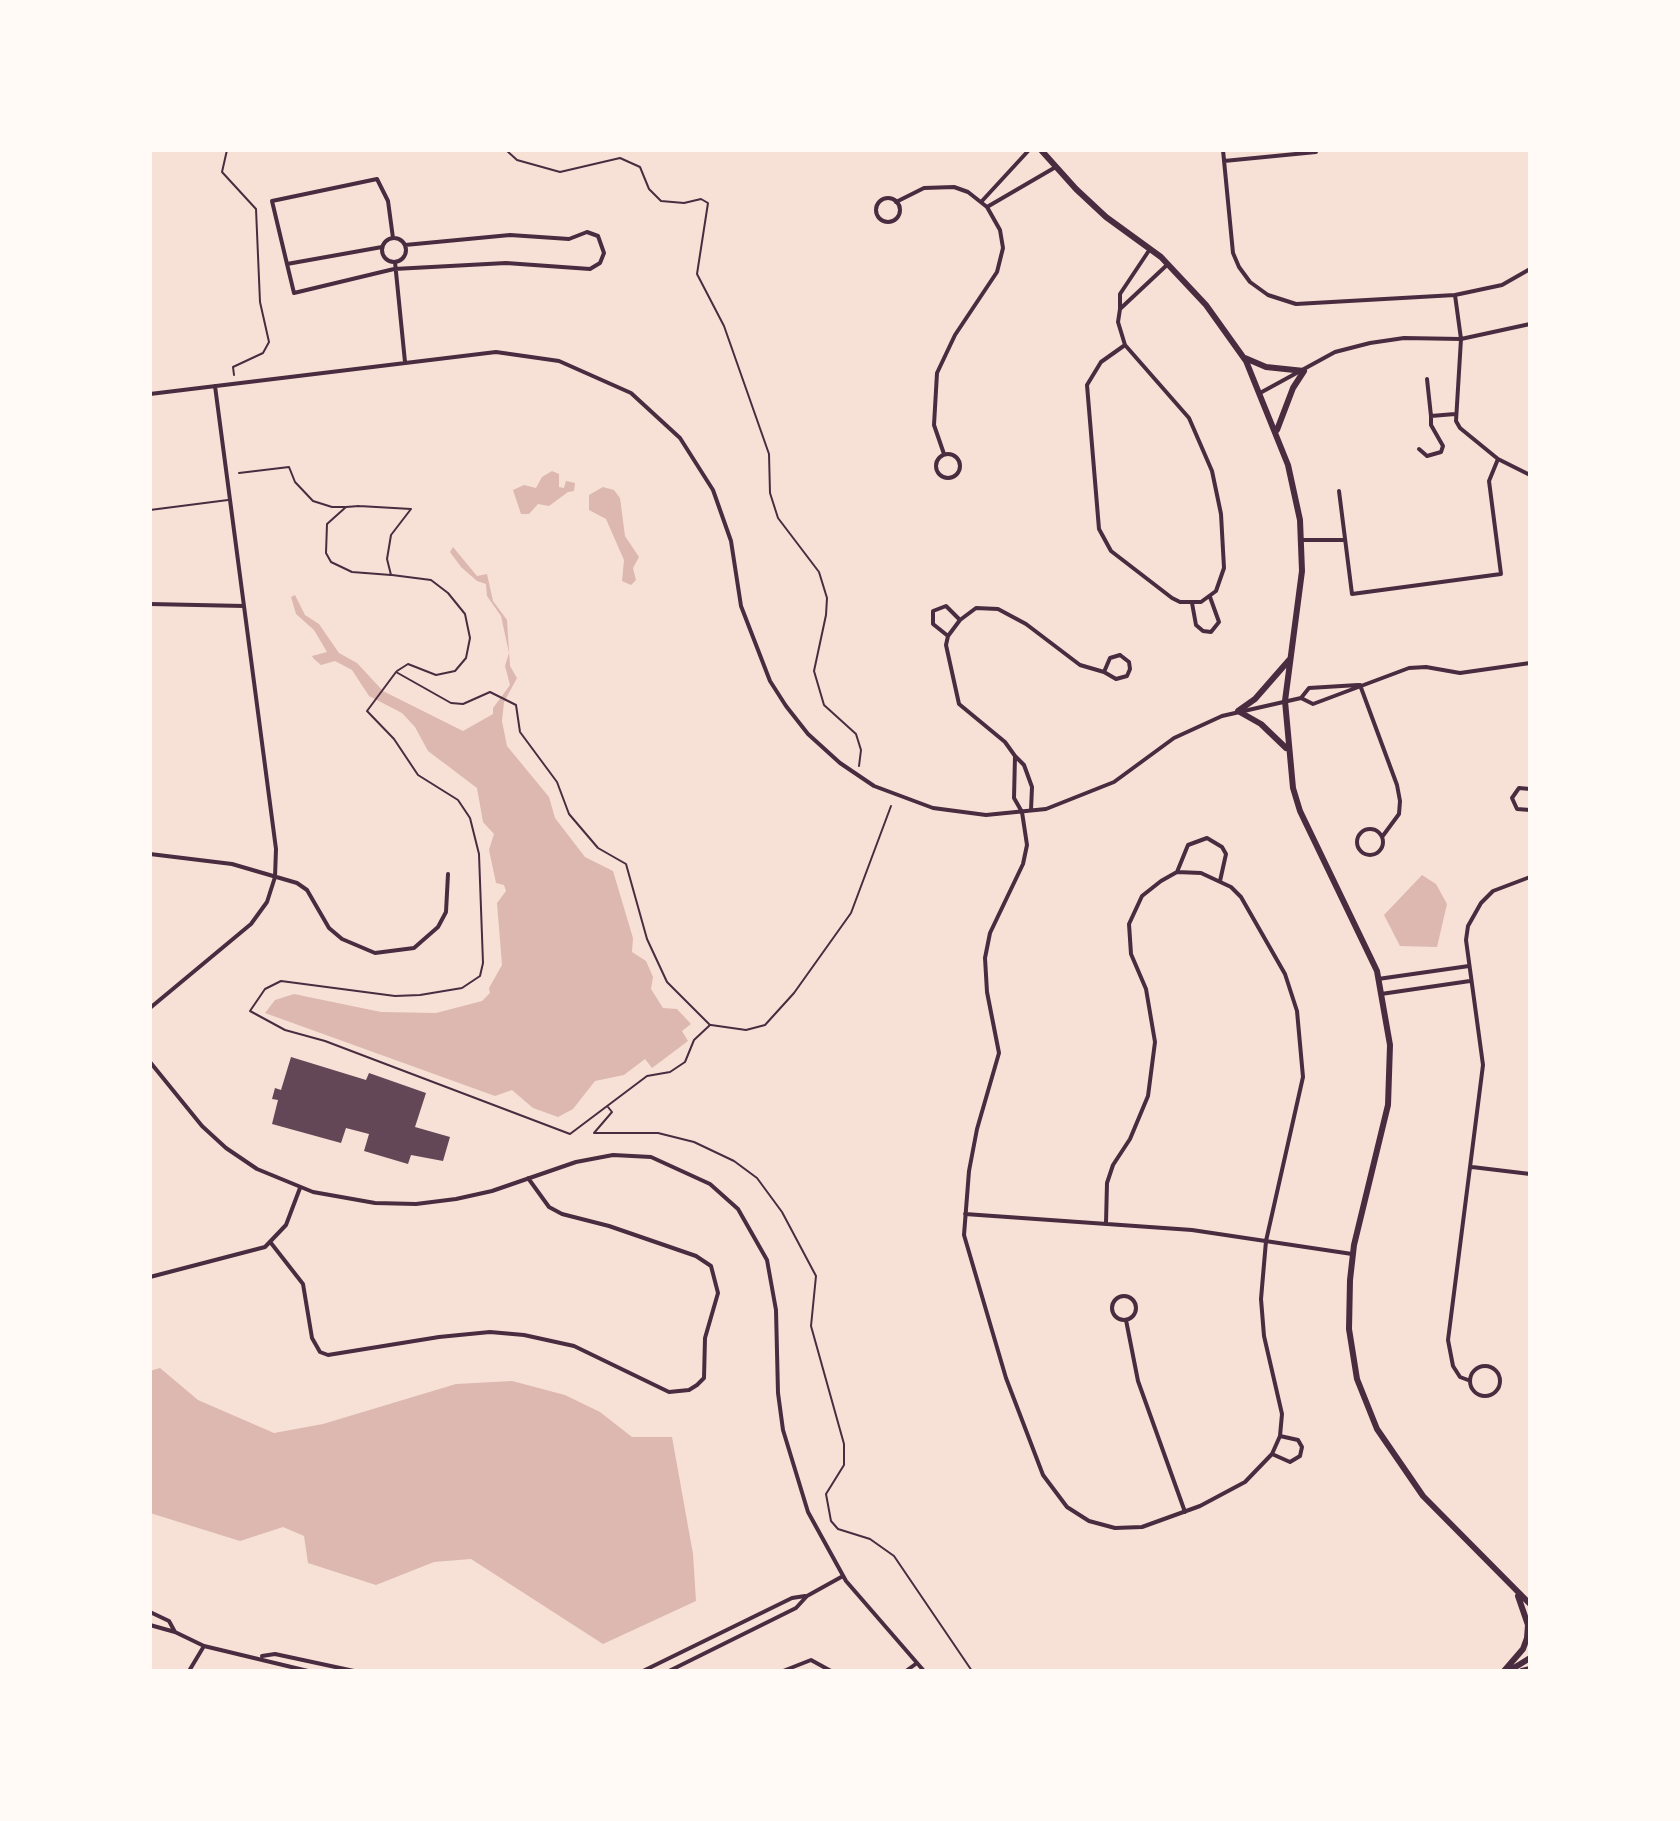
<!DOCTYPE html>
<style>
body{margin:0}
#map{position:relative;width:1680px;height:1821px;overflow:hidden;background:#f7e1d7;font-family:Poppins,sans-serif}
canvas{display:block}
.frame{position:absolute;inset:0;border:152px solid #fffaf5;pointer-events:none}
</style>
<div id="map">
<canvas width="1680" height="1821"></canvas>
<div class="frame"></div>
</div>
<script>
const ctx = document.querySelector('canvas').getContext('2d');
ctx.lineJoin = 'round';
function paint(path, color) { ctx.fillStyle = color; ctx.fill(path, 'evenodd'); }
const poly = rows => new Path2D(rows.map(r => 'M' + r).join(''));
function trace(path, color, width, dash) { ctx.strokeStyle = color; ctx.lineWidth = width; ctx.lineCap = dash ? 'butt' : 'round'; ctx.setLineDash(dash || []); ctx.stroke(path); }
const water = poly([
 [552,471,559,474,559,487,564,488,566,481,575,483,574,491,568,492,549,506,538,504,529,514,521,514,513,490,524,485,536,488,542,477],
 [603,487,614,490,620,498,625,536,639,557,633,568,636,580,631,585,622,581,624,560,606,519,589,510,589,495],
 [453,547,477,576,487,574,493,601,507,620,510,666,517,678,504,702,502,721,507,746,549,797,555,818,585,857,613,871,633,938,632,952,646,961,653,977,651,989,663,1008,677,1009,691,1024,682,1031,688,1041,652,1068,645,1059,624,1075,595,1081,573,1109,558,1117,533,1108,512,1090,495,1096,265,1013,275,1000,294,994,381,1012,436,1013,482,1001,490,993,489,988,502,965,497,903,506,891,504,885,496,883,489,850,494,834,483,822,477,788,428,751,415,727,402,713,369,696,352,670,335,661,321,665,314,659,312,656,327,652,314,630,296,614,291,597,295,595,305,615,319,624,339,653,357,663,383,691,463,731,493,714,493,708,510,685,505,666,509,653,501,616,487,596,486,584,477,581,461,567,450,552],
 [1422,875,1436,884,1447,904,1437,947,1400,946,1384,915],
 [160,1368,198,1400,274,1433,323,1424,456,1384,512,1381,565,1395,600,1412,632,1437,672,1437,693,1554,696,1601,603,1644,471,1559,434,1562,376,1585,308,1563,304,1536,283,1527,240,1541,150,1513,150,1371]
]);
const building = poly([
 [291,1057,366,1080,369,1073,426,1093,415,1127,450,1137,443,1161,411,1155,408,1164,364,1151,369,1134,346,1128,341,1143,272,1124,278,1100,272,1099,275,1088,281,1090]
]);
const path = poly([
 [227,150,222,172,256,209,260,302,269,342,263,353,233,367,234,375],
 [506,150,517,160,560,172,620,158,640,167,649,189,661,201,684,203,701,199,708,203,697,274,724,326,769,454,770,493,778,518,819,572,827,598,826,615,814,671,824,705,856,734,861,750,859,766],
 [239,473,289,467,295,482,313,501,332,507,345,507],
 [359,506,411,509,391,535,387,559,391,575,352,572,331,562,326,553,327,524,346,507,359,506],
 [392,575,431,580,448,593,465,614,470,638,466,658,455,671,436,675,408,664,397,671],
 [396,672,451,703,463,704,490,692,516,705,520,732,557,782,569,814,598,848,626,864,647,939,667,982,710,1025,694,1040,685,1062,670,1072,647,1076,570,1134,325,1041,285,1030,250,1011,265,989,281,981,395,996,420,995,462,988,480,976,483,963,479,854,470,818,458,800,418,775,394,739,367,711,396,672],
 [711,1025,746,1030,765,1025,794,993,851,913,891,806],
 [608,1107,612,1112,594,1133,658,1133,694,1142,734,1161,757,1178,782,1212,816,1276,811,1326,844,1444,844,1465,826,1494,831,1521,838,1529,870,1539,894,1556,972,1671]
]);
const service = poly([
 [150,510,228,500]
]);
const minor = poly([
 [1223,150,1233,253,1239,267,1250,282,1268,295,1296,304,1455,295,1461,339,1456,421,1460,428,1498,459,1530,475],
 [1224,161,1316,152],
 '876 210a12 12 0 1 1 24 0a12 12 0 1 1-24 0Z',
 [982,201,1029,150],
 [896,202,924,188,954,187,968,192,987,207,1000,230,1003,248,997,272,955,335,937,373,934,425,944,454],
 [987,207,1054,168],
 '382 250a12 12 0 1 1 24 0a12 12 0 1 1-24 0Z',
 [382,247,287,264,272,201,377,179,388,201,393,238],
 [395,262,405,362],
 [287,264,294,293,394,269,506,263,590,269,600,263,604,253,598,236,587,232,569,239,510,235,405,245],
 [1455,295,1502,285,1530,269],
 [1120,309,1120,294,1150,249],
 [1125,345,1101,362,1087,385,1099,529,1111,551,1172,598,1180,602,1201,602,1216,591,1224,568,1221,514,1212,471,1189,418,1125,345,1118,322,1120,309,1168,264],
 [1427,379,1431,416],
 [1260,393,1335,352,1370,343,1404,338,1461,339,1530,324],
 [150,394,496,352,559,361,631,393,680,438,713,490,731,541,741,606,770,681,786,706,808,734,840,763,874,786,933,808,986,815,1046,809,1114,782,1174,738,1222,716,1301,698,1313,704,1409,668,1426,667,1460,673,1530,663],
 [1419,449,1427,456,1441,452,1443,446,1431,425,1431,416,1455,414],
 '936 466a12 12 0 1 1 24 0a12 12 0 1 1-24 0Z',
 [1339,491,1352,594,1501,574,1489,481,1498,459],
 [1301,540,1345,540],
 [1192,603,1196,625,1203,631,1211,632,1219,622,1210,597],
 [150,604,244,606],
 [948,636,933,624,933,611,946,606,960,620],
 [1120,655,1129,662,1130,669,1127,676,1116,679,1104,672,1110,658,1120,655],
 [1360,685,1397,785,1400,801,1399,814,1382,837],
 [1301,698,1309,688,1358,685],
 [1015,756,1005,742,959,704,946,645,948,636,960,620,976,608,998,609,1026,624,1080,665,1104,672],
 [1530,789,1519,788,1512,798,1517,809,1530,810],
 [1031,810,1032,787,1024,765,1015,756,1014,798,1022,812,1027,845,1023,864,990,933,985,958,987,992,999,1053,977,1129,969,1171,964,1235,1006,1378,1043,1475,1067,1507,1089,1521,1115,1528,1142,1527,1200,1506,1245,1482,1272,1454,1280,1436,1282,1414,1264,1336,1261,1299,1266,1241,1303,1077,1297,1011,1285,974,1241,897,1231,887,1201,873,1177,872,1161,881,1142,896,1129,924,1131,954,1146,989,1155,1042,1148,1096,1130,1139,1113,1165,1107,1183,1106,1223],
 '1357 842a13 13 0 1 1 26 0a13 13 0 1 1-26 0Z',
 [150,854,232,864,297,883,307,890,329,928,342,939,375,953,414,948,438,927,446,912,448,874],
 [1177,872,1188,845,1207,838,1222,847,1226,854,1220,881],
 [1378,979,1469,966],
 [1381,994,1470,981],
 [150,1008,251,924,267,902,275,877,276,849,215,386],
 [150,1062,202,1126,226,1148,257,1169,313,1192,375,1203,416,1204,456,1199,492,1191,576,1162,613,1155,651,1157,710,1184,738,1209,767,1260,776,1310,778,1393,783,1430,808,1512,846,1581,924,1671],
 [1472,1167,1530,1174],
 [965,1214,1192,1230,1352,1254],
 [271,1243,303,1284,312,1338,320,1352,328,1355,439,1337,490,1332,524,1335,574,1346,669,1392,689,1390,697,1385,704,1378,705,1338,718,1293,711,1266,696,1256,609,1226,562,1214,549,1207,528,1178],
 [150,1277,265,1247,286,1225,300,1188],
 '1112 1308a12 12 0 1 1 24 0a12 12 0 1 1-24 0Z',
 [1126,1320,1138,1381,1185,1512],
 '1470 1381a15 15 0 1 1 30 0a15 15 0 1 1-30 0Z',
 [1468,1380,1460,1377,1453,1366,1448,1340,1483,1065,1466,940,1468,926,1481,903,1493,891,1530,877],
 [1272,1454,1290,1462,1300,1456,1302,1447,1298,1440,1280,1436],
 [150,1612,169,1621,175,1632,150,1625],
 [175,1632,204,1646,308,1671],
 [262,1656,275,1654,354,1671],
 [189,1671,204,1646],
 [643,1671,792,1598,805,1596],
 [669,1671,796,1608,807,1596,843,1576],
 [783,1671,811,1660,831,1671],
 [906,1671,917,1663]
]);
const secondary = poly([
 [1041,150,1076,189,1106,217,1161,257,1206,305,1246,361,1288,465,1300,520,1302,571,1285,701,1293,788,1300,811,1377,971,1390,1045,1388,1105,1354,1245,1350,1280,1349,1329,1357,1379,1377,1429,1423,1496,1530,1604],
 [1245,358,1266,367,1304,371],
 [1277,430,1293,388,1304,371],
 [1286,748,1261,724,1238,711,1255,699,1290,659],
 [1504,1671,1523,1649,1527,1638,1528,1625,1518,1596],
 [1509,1671,1530,1658],
 [1522,1671,1530,1669]
]);
paint(water, '#dcb8b0');
paint(building, '#644757');
trace(path, '#4a2c40', 2);
trace(service, '#4a2c40', 2);
trace(minor, '#4a2c40', 4);
trace(secondary, '#4a2c40', 6);
</script>
